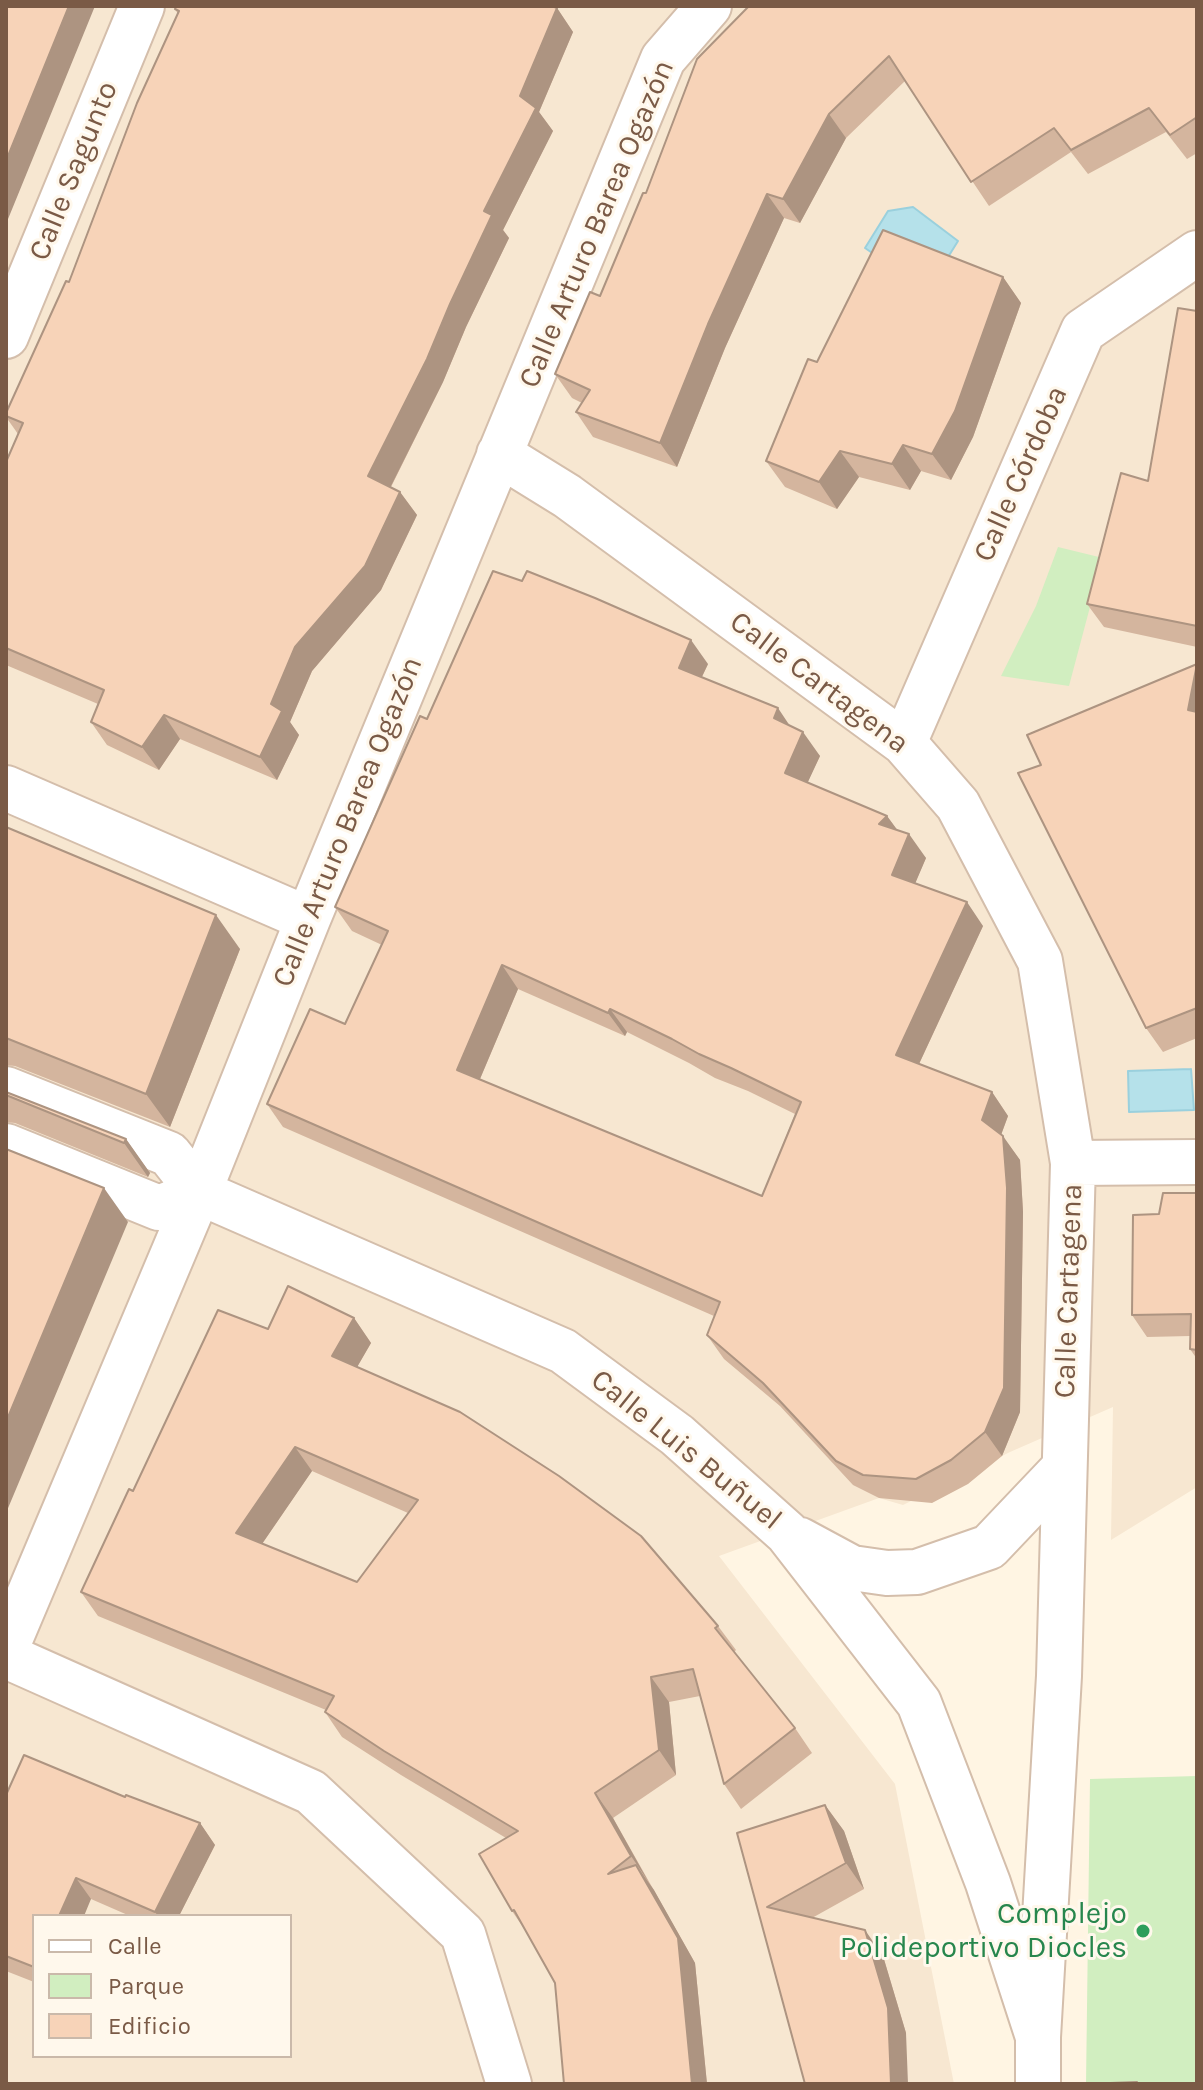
<!DOCTYPE html>
<meta charset="utf-8">
<style>
body{margin:0}
#map{position:relative;width:1203px;height:2090px;overflow:hidden;background:#fff5e3;font-family:Karla,sans-serif}
canvas{display:block}
.frame{position:absolute;inset:0;border:8px solid #7a5a46;pointer-events:none}
.legend{position:absolute;left:32px;top:1914px;width:260px;height:144px;box-sizing:border-box;background:#fff8ec;border:2px solid #cab9aa;margin:0;padding:10px 14px;list-style:none;font-size:24px;color:#7a5a46}
.legend li{display:flex;align-items:center;gap:16px;height:40px}
.legend b{width:40px;border:2px solid #cab9aa}
</style>
<div id="map">
<canvas width="1203" height="2090"></canvas>
<div class="frame"></div>
<ul class="legend">
<li><b style="height:10px;background:#fff"></b>Calle</li>
<li><b style="height:22px;background:#d1eec0"></b>Parque</li>
<li><b style="height:22px;background:#f7d3b8"></b>Edificio</li>
</ul>
</div>
<script>
const ctx = document.querySelector('canvas').getContext('2d');
ctx.lineJoin = 'round';
function paint(path, color) { ctx.fillStyle = color; ctx.fill(path, 'evenodd'); }
const poly = rows => new Path2D(rows.map(r => 'M' + r).join(''));
function trace(path, color, width, dash) { ctx.strokeStyle = color; ctx.lineWidth = width; ctx.lineCap = dash ? 'butt' : 'round'; ctx.setLineDash(dash || []); ctx.stroke(path); }
function drawText(font, color, halo, rows, align = 'center') {
  ctx.font = font + ' Karla,sans-serif'; ctx.lineWidth = 6; ctx.setLineDash([]); ctx.textBaseline = 'middle'; ctx.strokeStyle = halo; ctx.fillStyle = color; for (const [text, x, y, turn = 0] of rows) {
    ctx.save(); ctx.translate(x, y); ctx.rotate((+turn || 0) * Math.PI / 180); ctx.textAlign = isNaN(turn) ? turn : align; if (halo) ctx.strokeText(text, 0, 0); ctx.fillText(text, 0, 0); ctx.restore();
  }
}
const residential = poly([
 [6,6,1197,6,1197,1487,1111,1540,1113,1407,1010,1452,903,1505,879,1498,719,1556,895,1784,954,2084,6,2084],
 [34,1916,290,1916,290,2056,34,2056]
]);
const green = poly([
 [1058,547,1103,558,1069,686,1001,676,1036,606],
 [1197,1776,1197,2084,1086,2084,1090,1779]
]);
const water = poly([
 [913,207,958,241,940,270,881,259,865,248,888,211,913,207],
 [1191,1069,1194,1110,1129,1112,1128,1071,1191,1069]
]);
const minor = poly([
 [6,336,142,6],
 [499,454,567,496,904,743,958,805,1040,961,1073,1163,1059,1676,1038,2037],
 [904,743,1083,331,1197,253],
 [6,788,308,919],
 [6,1089,169,1154,199,1192,563,1351,677,1435,787,1533,919,1703,988,1883,1038,2037,1038,2084],
 [6,1146,159,1208,199,1192],
 [1073,1163,1197,1162],
 [800,1540,852,1568,887,1573,917,1572,989,1547,1064,1468],
 [6,1649,199,1192,308,919,663,59,709,6],
 [6,1656,311,1792,463,1934,509,2084]
]);
const wall = poly([
 [1197,6,1197,153,1187,159,1166,132,1088,174,1071,152,989,206,905,81,846,138,800,223,784,218,725,348,677,467,593,437,576,412,582,403,572,398,555,374,600,296,646,193,697,59],
 [557,8,573,32,539,112,553,131,503,230,509,238,466,327,443,382,391,487,400,492,417,515,381,590,312,671,290,722,299,735,277,780,180,739,159,770,107,745,91,722,98,704,6,665,6,462,18,434,6,417,6,413,69,282,178,14,175,9],
 [1003,277,1021,303,973,437,951,480,921,471,910,490,859,477,837,509,785,487,766,461,817,362],
 [1197,311,1197,647,1104,627,1087,604,1148,481],
 [708,664,702,677,790,726,820,756,807,783,887,816,897,830,926,858,915,883,983,926,919,1064,992,1092,1008,1116,1001,1135,1020,1160,1023,1212,1020,1412,1002,1456,968,1484,932,1503,879,1498,853,1485,780,1406,724,1359,707,1335,714,1316,283,1127,267,1104,345,1024,382,945,352,931,335,907,427,719],
 [518,989,625,1036,627,1032,689,1063,715,1078,748,1091,795,1114,762,1196,480,1079],
 [1197,664,1197,1038,1163,1052,1146,1028,1041,765],
 [6,827,240,949,170,1127,15,1066,6,1065],
 [6,1092,126,1139,150,1173,148,1177,15,1123,6,1122,6,1110,11,1118,6,1110],
 [1197,1193,1190,1336,1147,1337,1132,1315,1159,1214],
 [354,1318,371,1343,357,1367,718,1626,736,1650,734,1652,795,1728,812,1753,741,1809,724,1784,700,1696,669,1702,676,1775,613,1818,695,1963,707,2084,564,2084,555,1983,525,1930,512,1911,506,1838,401,1775,342,1737,325,1712,326,1710,98,1616,81,1592,133,1491,268,1329],
 [312,1471,408,1513,357,1582,262,1544],
 [1190,1349,1197,1350,1197,1359],
 [6,1795,125,1797,200,1823,215,1845,179,1916,130,1916,91,1899,34,1916,34,1982,6,1971],
 [825,1805,844,1831,864,1889,812,1918,883,1956,906,2033,805,2084,737,1833]
]);
const shadedWall = poly([
 [69,6,95,6,6,224,6,161],
 [557,8,573,32,539,112,553,131,503,230,509,238,466,327,443,382,384,500,368,476,484,211,520,96],
 [829,114,846,138,800,223,783,199],
 [767,194,784,218,725,348,677,467,660,443,708,324],
 [1003,277,1021,303,973,437,951,480,932,454],
 [903,445,921,471,910,490,892,464],
 [840,451,859,477,837,509,819,482],
 [400,492,417,515,381,590,312,671,290,722,299,735,277,780,260,757,271,704,295,647],
 [691,640,708,664,695,691,679,668],
 [1197,666,1197,724,1188,710],
 [778,708,794,732,774,718],
 [164,715,180,739,159,770,142,747],
 [803,732,820,756,801,797,785,773],
 [887,816,904,839,879,824],
 [909,834,926,858,909,898,892,875],
 [967,902,983,926,912,1079,896,1055],
 [216,915,240,949,170,1127,146,1094],
 [502,965,518,989,474,1093,457,1070],
 [610,1009,627,1032,625,1036,608,1013],
 [992,1092,1008,1116,998,1143,982,1120],
 [1003,1136,1020,1160,1023,1212,1020,1412,1002,1456,985,1432],
 [126,1139,150,1173,148,1177,124,1143],
 [104,1188,128,1222,6,1513,6,1422],
 [354,1318,371,1343,349,1381,332,1356],
 [295,1447,312,1471,253,1557,236,1533],
 [651,1677,669,1702,676,1775,659,1750],
 [595,1793,613,1818,648,1881,631,1856],
 [825,1805,844,1831,864,1889,846,1863],
 [200,1823,215,1845,179,1916,158,1916,155,1912],
 [636,1865,654,1890,695,1963,707,2084,692,2084],
 [76,1878,91,1899,84,1916,59,1916],
 [865,1930,883,1956,906,2033,908,2084,891,2084]
]);
const building = poly([
 [6,6,69,6,6,161,6,6],
 [176,6,552,6,557,8,520,96,536,108,484,211,492,215,450,304,427,359,368,476,400,492,365,566,295,647,271,704,282,711,260,757,164,715,142,747,91,722,104,690,6,648,6,462,23,423,6,416,6,413,66,281,69,282,137,103,179,11,175,9,176,6],
 [749,6,1197,6,1197,117,1170,135,1149,108,1071,150,1054,128,971,182,889,56,829,114,783,199,767,194,708,324,660,443,576,412,590,390,555,374,590,292,600,296,643,193,646,193,697,59,749,6],
 [883,230,1003,277,955,411,932,454,903,445,892,464,840,451,819,482,766,461,808,359,817,362,883,230],
 [1178,308,1197,311,1197,626,1087,604,1121,473,1148,481,1178,308],
 [493,571,522,581,527,571,595,598,691,640,679,668,778,708,774,718,803,732,785,773,887,816,879,824,909,834,892,875,967,902,896,1055,992,1092,982,1120,1003,1136,1007,1188,1004,1388,985,1432,951,1460,916,1479,863,1475,836,1461,763,1383,707,1335,720,1302,267,1104,310,1009,345,1024,388,931,335,907,420,716,427,719,493,571],
 [502,965,608,1013,610,1009,672,1039,699,1054,731,1068,801,1102,762,1196,457,1070,502,965],
 [1197,664,1188,710,1197,712,1197,1008,1146,1028,1018,773,1041,765,1027,735,1197,664],
 [6,827,216,915,146,1094,6,1038,6,827],
 [6,1092,126,1139,124,1143,6,1095,6,1092],
 [6,1149,104,1188,6,1422,6,1149],
 [1163,1193,1197,1193,1197,1350,1190,1349,1191,1314,1132,1315,1133,1215,1159,1214,1163,1193],
 [288,1286,354,1318,332,1356,460,1412,559,1476,641,1536,718,1626,715,1628,795,1728,724,1784,693,1669,651,1677,659,1750,595,1793,631,1856,608,1874,636,1865,678,1938,692,2084,564,2084,555,1983,514,1910,512,1911,479,1854,518,1831,384,1751,325,1712,334,1696,81,1592,129,1489,133,1491,218,1310,268,1329,288,1286],
 [295,1447,418,1500,357,1582,236,1533,295,1447],
 [24,1755,125,1797,126,1795,200,1823,155,1912,76,1878,59,1916,34,1916,34,1967,6,1956,6,1795,24,1755],
 [825,1805,846,1863,767,1907,865,1930,888,2008,891,2084,805,2084,737,1833,825,1805],
 [1137,2082,1137,2084,1084,2084,1137,2082]
]);
const markers = [
 [1143,1931,8,"#2e9e5b"]
];
const streetNames = [
 ["Calle Sagunto",74,171,-68],
 ["Calle Arturo Barea Ogazón",597,224,-67],
 ["Calle Córdoba",1021,474,-66],
 ["Calle Cartagena",819,683,37],
 ["Calle Arturo Barea Ogazón",348,822,-68],
 ["Calle Cartagena",1069,1291,-88],
 ["Calle Luis Buñuel",686,1450,39]
];
const leisureNames = [
 ["Complejo",1127,1914],
 ["Polideportivo Diocles",1127,1948]
];
paint(residential, '#f7e7d1');
paint(green, '#d1eec0');
paint(water, '#b5e1ea');
trace(water, '#9ad0dd', 2);
trace(minor, '#d4beab', 48);
trace(minor, '#fff', 44);
paint(wall, '#d4b59e');
paint(shadedWall, '#ad9481');
paint(building, '#f7d3b8');
trace(building, '#ad9481', 2);
for (const [x, y, r, color] of markers) { const dot = new Path2D(); dot.arc(x, y, r, 0, 2 * Math.PI); ctx.fillStyle = color; ctx.fill(dot); trace(dot, '#fff8ec', 3); }
drawText('30px', '#7a5a46', '#fff8ec', streetNames);
drawText('30px', '#27864d', '#fff8ec', leisureNames, 'right');
</script>
